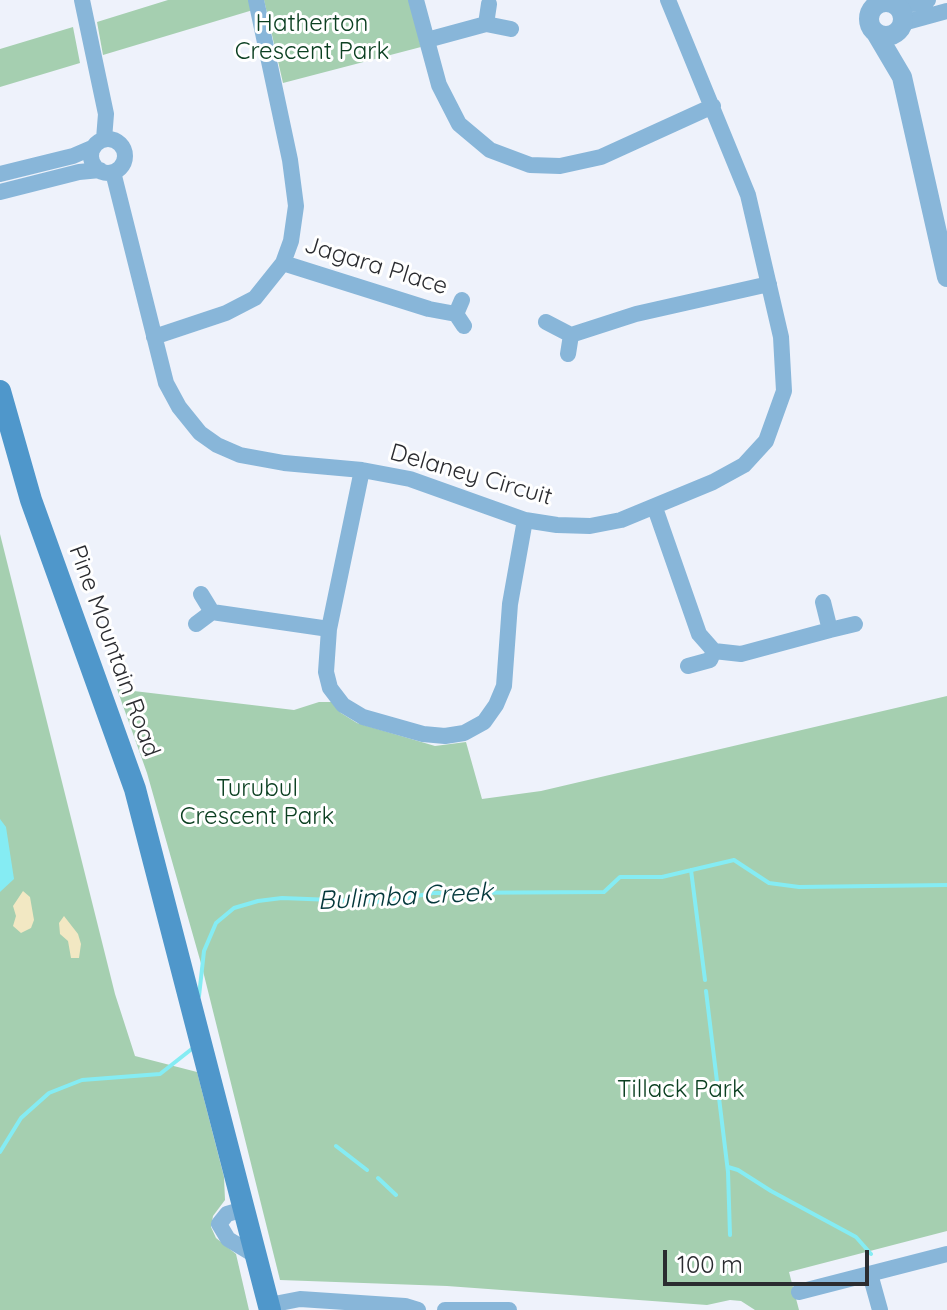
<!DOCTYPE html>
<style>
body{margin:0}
#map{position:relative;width:947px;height:1310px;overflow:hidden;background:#eef2fb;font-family:Quicksand,sans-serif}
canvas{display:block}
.scale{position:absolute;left:663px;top:1250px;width:206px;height:36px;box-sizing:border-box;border:4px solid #2b2c30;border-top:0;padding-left:10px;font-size:24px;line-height:28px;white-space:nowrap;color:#2b2c30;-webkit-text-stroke:6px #fff;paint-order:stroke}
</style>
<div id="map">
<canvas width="947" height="1310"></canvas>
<div class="scale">100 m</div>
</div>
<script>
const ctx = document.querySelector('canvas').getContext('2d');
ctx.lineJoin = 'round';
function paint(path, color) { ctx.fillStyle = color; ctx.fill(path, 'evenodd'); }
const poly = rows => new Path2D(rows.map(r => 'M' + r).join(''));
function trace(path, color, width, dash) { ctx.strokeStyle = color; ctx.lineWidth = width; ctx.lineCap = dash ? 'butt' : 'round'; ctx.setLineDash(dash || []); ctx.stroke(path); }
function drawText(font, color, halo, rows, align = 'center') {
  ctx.font = font + ' Quicksand,sans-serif'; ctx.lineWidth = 6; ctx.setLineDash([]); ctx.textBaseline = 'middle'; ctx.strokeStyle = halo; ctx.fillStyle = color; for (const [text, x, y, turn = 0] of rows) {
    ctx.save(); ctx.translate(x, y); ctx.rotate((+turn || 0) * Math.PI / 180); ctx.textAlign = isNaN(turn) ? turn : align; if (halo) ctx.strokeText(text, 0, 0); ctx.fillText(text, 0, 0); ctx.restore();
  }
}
const green = poly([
 [168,0,250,0,253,10,103,55,97,22],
 [264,0,409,0,421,47,283,83],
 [73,27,80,63,0,87,0,49],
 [0,534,115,994,135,1056,197,1072,224,1177,225,1200,213,1216,211,1227,216,1238,236,1254,249,1310,0,1310],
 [117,689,294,710,319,702,332,702,341,713,357,723,435,746,466,742,482,799,541,791,947,696,947,1231,789,1272,799,1310,755,1310,741,1301,730,1300,707,1305,447,1286,280,1280,202,967,147,773]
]);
const sand = poly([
 [23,891,30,897,34,920,31,928,21,933,13,926,16,916,13,906],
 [64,916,78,934,81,944,79,958,71,958,68,941,60,934,59,923]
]);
const water = poly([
 [0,819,6,827,14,879,0,892]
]);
const stream = poly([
 [691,870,705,980],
 [706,991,728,1172,730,1235],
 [199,996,204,951,216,923,234,908,258,901,282,898,384,902,433,893,604,892,620,877,662,877,734,860,769,883,799,887,947,885],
 [336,1146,367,1170],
 [0,1152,21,1118,49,1093,82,1080,160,1074,193,1048],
 [728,1167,738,1170,771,1191,856,1237,871,1254],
 [378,1178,396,1195]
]);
const minor = poly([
 [82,0,106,114,104,139],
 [416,0,439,85,459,124,490,150,530,165,560,166,601,157,713,106],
 [489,4,486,24,511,29],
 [899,7,928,0],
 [903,23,947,11],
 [427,40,486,24],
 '91 156a17 17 0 1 1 34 0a17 17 0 1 1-34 0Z',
 [113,172,166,383,179,407,200,433,217,445,240,455,284,463,362,470,410,479,525,520,557,525,590,526,621,520,713,482,744,465,766,441,784,391,781,337,748,195,668,0],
 [0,174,73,156,94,147],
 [0,192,79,172,100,170],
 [283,263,429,309,456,314],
 [462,300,456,314,464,326],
 [546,322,571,335,568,354],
 [571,335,636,314,769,284],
 [154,337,226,313,255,298,283,263,291,241,296,206,290,160,256,0],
 [362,470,329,629,326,672,330,688,343,705,363,717,423,734,445,736,464,733,484,722,496,705,504,686,510,604,525,520],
 [655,508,699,634,714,651,741,654,830,630],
 [823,602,830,630,855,624],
 [212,612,329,629],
 [196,624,212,612,201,594],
 [688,666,710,660,714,651],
 [244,1209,227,1214,219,1224,228,1239,256,1256],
 [870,1274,880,1310],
 [799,1292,947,1254],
 [269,1305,300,1299,405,1306,418,1310],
 [445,1310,509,1310]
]);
const tertiary = poly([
 '869 19a17 17 0 1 1 34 0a17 17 0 1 1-34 0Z',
 [876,33,902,77,947,277]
]);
const secondary = poly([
 [0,391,31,500,135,789,270,1310]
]);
const parkNames = [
 ["Hatherton",312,24],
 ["Crescent Park",312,52],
 ["Turubul",257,789],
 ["Crescent Park",257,817],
 ["Tillack Park",681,1090]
];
const streetNames = [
 ["Jagara Place",376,266,17],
 ["Delaney Circuit",471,475,16],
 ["Pine Mountain Road",114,651,70]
];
const waterNames = [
 ["Bulimba Creek",405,897,-3]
];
paint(green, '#a5cfb0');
paint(sand, '#f2e8c3');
paint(water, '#85ecf3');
trace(stream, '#85ecf3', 4);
trace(minor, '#88b6d9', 16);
trace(tertiary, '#88b6d9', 20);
trace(secondary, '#4f97cb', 22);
drawText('24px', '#0c4022', '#fff', parkNames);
drawText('24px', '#2b2c30', '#fff', streetNames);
drawText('italic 26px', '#04383b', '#fff', waterNames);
</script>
